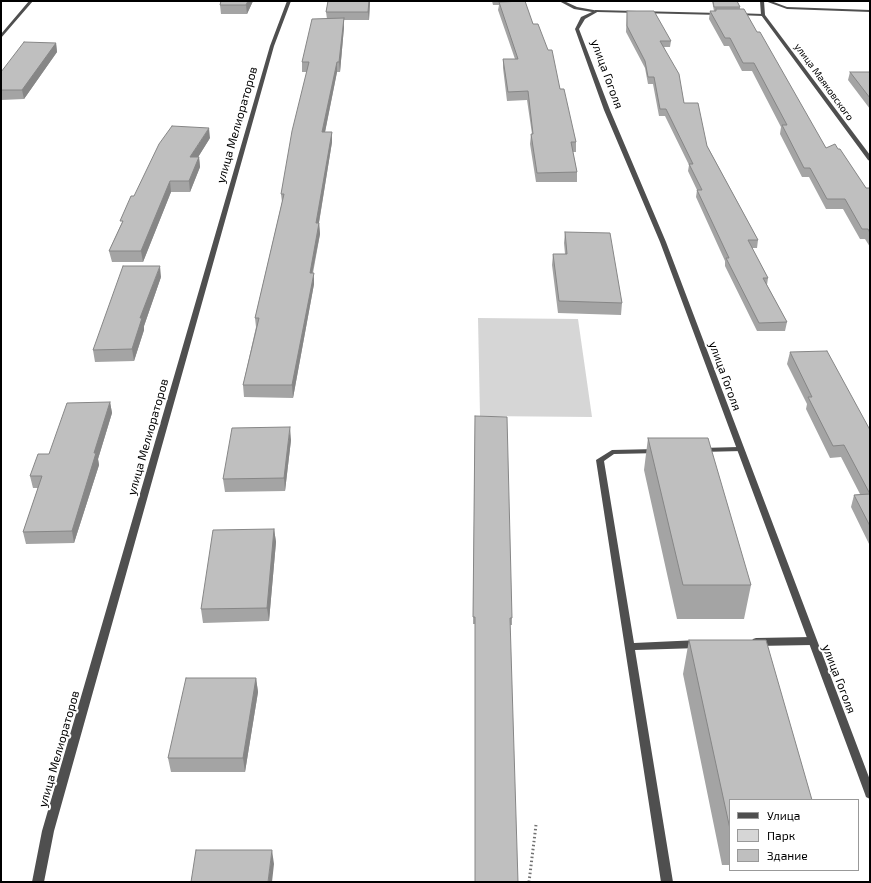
<!DOCTYPE html>
<meta charset="utf-8">
<style>
body{margin:0}
#map{position:relative;width:871px;height:883px;overflow:hidden;background:#fff;font-family:"Exo 2",sans-serif}
canvas{display:block}
.frame{position:absolute;inset:0;border:2px solid #000;pointer-events:none}
.legend{position:absolute;left:729px;top:799px;width:130px;height:72px;box-sizing:border-box;background:#fff;border:1px solid #999;margin:0;padding:5px 7px;list-style:none;font-size:12px;color:#000}
.legend li{display:flex;align-items:center;gap:8px;height:20px}
.legend b{width:20px;border:1px solid #999}
</style>
<div id="map">
<canvas width="871" height="883"></canvas>
<div class="frame"></div>
<ul class="legend">
<li><b style="height:5px;background:#4f4f4f"></b>Улица</li>
<li><b style="height:11px;background:#d6d6d6"></b>Парк</li>
<li><b style="height:11px;background:#bfbfbf"></b>Здание</li>
</ul>
</div>
<script>
const ctx = document.querySelector('canvas').getContext('2d');
ctx.lineJoin = 'round';
function paint(path, color) { ctx.fillStyle = color; ctx.fill(path, 'evenodd'); }
const poly = rows => new Path2D(rows.map(r => 'M' + r).join(''));
function trace(path, color, width, dash) { ctx.strokeStyle = color; ctx.lineWidth = width; ctx.lineCap = dash ? 'butt' : 'round'; ctx.setLineDash(dash || []); ctx.stroke(path); }
function drawText(font, color, halo, rows, align = 'center') {
  ctx.font = font + ' "Exo 2",sans-serif'; ctx.lineWidth = 4; ctx.setLineDash([]); ctx.textBaseline = 'middle'; ctx.strokeStyle = halo; ctx.fillStyle = color; for (const [text, x, y, turn = 0] of rows) {
    ctx.save(); ctx.translate(x, y); ctx.rotate((+turn || 0) * Math.PI / 180); ctx.textAlign = isNaN(turn) ? turn : align; if (halo) ctx.strokeText(text, 0, 0); ctx.fillText(text, 0, 0); ctx.restore();
  }
}
const green = poly([
 [478,318,578,319,592,417,480,416]
]);
const path = poly([
 [529,882,536,825]
]);
const lane = poly([
 [765,1,771,1,787,7,870,10,870,12,787,9,765,1],
 [595,10,720,13,722,14,720,15,597,12,595,12,595,10],
 [735,13,763,14,765,15,763,16,737,15,735,15,735,13],
 [739,447,743,449,742,451,701,452,697,450,701,448,739,447],
 [657,449,661,451,660,453,614,454,604,461,634,643,699,640,702,641,704,644,702,647,699,648,635,650,673,882,661,882,596,460,612,450,657,449],
 [812,637,815,639,817,641,815,643,812,645,756,646,753,645,751,642,753,639,756,638,812,637]
]);
const street = poly([
 [29,1,33,1,1,38,1,34,29,1],
 [287,1,291,1,274,46,54,831,44,882,32,882,42,831,270,46,287,1],
 [559,1,564,1,577,7,599,11,585,19,579,29,610,110,666,242,870,780,870,799,866,797,865,794,660,242,604,110,575,29,581,17,592,12,574,9,559,1],
 [760,1,764,1,765,15,870,155,870,161,868,160,761,15,760,1]
]);
const wall = poly([
 [221,1,253,1,247,14,221,14,220,5],
 [328,1,370,1,369,20,344,20,344,27,340,72,337,72,325,132,332,132,332,142,319,223,320,234,313,273,314,284,293,398,244,397,243,385,256,327,255,318,282,202,281,194,307,72,302,72,302,62,327,19,326,12],
 [492,1,516,1,560,89,576,142,576,152,573,152,577,172,577,182,536,182,530,144,531,134,532,134,527,100,507,101,503,68,503,59,515,59,498,10,499,5,493,5],
 [712,1,737,1,740,7,740,9,826,148,838,149,866,188,870,188,870,247,865,239,860,239,843,209,826,209,809,177,802,177,780,134,781,127,752,71,742,71,729,46,724,46,709,19,710,11,714,11],
 [627,11,671,41,670,47,664,47,684,103,758,240,757,248,752,248,768,278,767,285,787,322,785,331,757,331,725,266,725,261,696,197,697,190,688,171,689,165,665,116,659,116,653,84,648,84,645,68,626,32],
 [56,43,57,52,24,99,1,100,1,72],
 [850,72,870,72,870,109,848,80],
 [210,138,198,157,199,157,200,167,190,192,171,192,143,262,112,262,109,251,134,196],
 [565,232,622,303,621,315,558,313,552,265,553,254,565,254,564,243],
 [161,277,144,326,144,330,134,361,95,362,93,350],
 [790,352,870,430,870,546,851,507,854,495,860,494,841,457,830,458,806,409,807,404,787,364],
 [110,402,112,413,98,459,99,465,74,543,26,544,23,532,38,488,33,488,30,476,49,454],
 [475,416,512,618,512,625,473,624],
 [648,438,751,585,744,619,677,619,644,470],
 [291,440,285,491,225,492,223,479],
 [274,529,276,542,269,621,203,623,201,609],
 [689,640,730,800,730,865,722,865,683,674],
 [256,678,258,692,245,772,171,772,168,758]
]);
const shadedWall = poly([
 [248,1,253,1,247,14,246,5],
 [369,1,370,1,369,20,368,12],
 [344,18,344,27,340,72,339,62],
 [56,43,57,52,24,99,22,90],
 [337,62,337,72,323,142,322,132],
 [209,128,210,138,192,167,190,157],
 [332,132,332,142,317,234,316,223],
 [199,157,200,167,190,192,189,181],
 [170,181,171,192,143,262,141,251],
 [319,223,320,234,310,284,310,273],
 [160,266,161,277,144,326,144,330,134,361,132,349,140,318],
 [314,273,314,284,293,398,292,385],
 [110,402,112,413,98,459,99,465,74,543,72,531,94,453],
 [290,427,291,440,285,491,284,478],
 [274,529,276,542,269,621,267,608],
 [256,678,258,692,245,772,243,758],
 [272,850,274,864,272,882,268,882]
]);
const building = poly([
 [221,1,248,1,246,5,220,5,221,1],
 [328,1,369,1,368,12,326,12,328,1],
 [525,1,533,24,538,24,548,50,552,50,560,89,564,89,576,142,571,142,577,172,537,173,531,134,533,134,528,91,508,92,503,59,518,59,499,2,525,1],
 [713,1,737,1,740,7,714,7,713,1],
 [716,9,744,9,757,32,760,32,826,148,835,144,838,149,840,149,866,188,870,188,870,233,868,229,862,229,845,199,827,199,810,168,804,168,782,125,787,125,754,63,743,63,730,38,725,38,710,11,716,11,716,9],
 [627,11,654,11,671,41,660,41,679,74,684,103,698,103,707,146,758,240,748,240,768,278,763,278,787,322,759,323,726,258,729,258,697,190,702,190,689,164,693,164,666,109,660,109,654,77,648,77,645,61,627,26,627,11],
 [344,18,339,62,337,62,322,132,332,132,316,223,319,223,310,273,314,273,292,385,243,385,259,318,255,318,284,194,281,194,292,131,309,62,302,62,312,19,344,18],
 [24,42,56,43,22,90,1,90,1,72,24,42],
 [850,72,870,72,870,98,850,72],
 [172,126,209,128,190,157,199,157,189,181,170,181,141,251,109,251,123,221,120,221,131,196,134,196,159,144,172,126],
 [565,232,610,233,622,303,559,301,553,254,567,254,565,232],
 [123,266,160,266,140,318,142,318,132,349,93,350,123,266],
 [827,351,870,430,870,526,854,495,870,494,844,445,833,446,808,397,812,397,790,352,827,351],
 [110,402,94,453,96,453,72,531,23,532,42,476,30,476,38,454,49,454,67,403,110,402],
 [475,416,507,417,512,618,510,618,518,882,475,882,475,617,473,617,475,416],
 [290,427,284,478,223,479,232,428,290,427],
 [648,438,708,438,751,585,683,585,648,438],
 [274,529,267,608,201,609,213,530,274,529],
 [689,640,766,640,812,800,730,800,730,829,689,640],
 [186,678,256,678,243,758,168,758,186,678],
 [196,850,272,850,268,882,191,882,196,850]
]);
const farStreetnames = [
 ["улица Маяковского",824,82,54]
];
const streetNames = [
 ["улица Гоголя",607,74,70],
 ["улица Мелиораторов",237,125,-74],
 ["улица Гоголя",725,376,70],
 ["улица Мелиораторов",148,437,-74],
 ["улица Гоголя",839,679,69],
 ["улица Мелиораторов",59,749,-74]
];
paint(green, '#d6d6d6');
trace(path, '#717171', 3, [1.5, 2.5]);
paint(lane, '#4f4f4f');
paint(street, '#4f4f4f');
paint(wall, '#a4a4a4');
paint(shadedWall, '#868686');
paint(building, '#bfbfbf');
trace(building, '#868686', 1);
drawText('10px', '#000', '#fff', farStreetnames);
drawText('12px', '#000', '#fff', streetNames);
</script>
